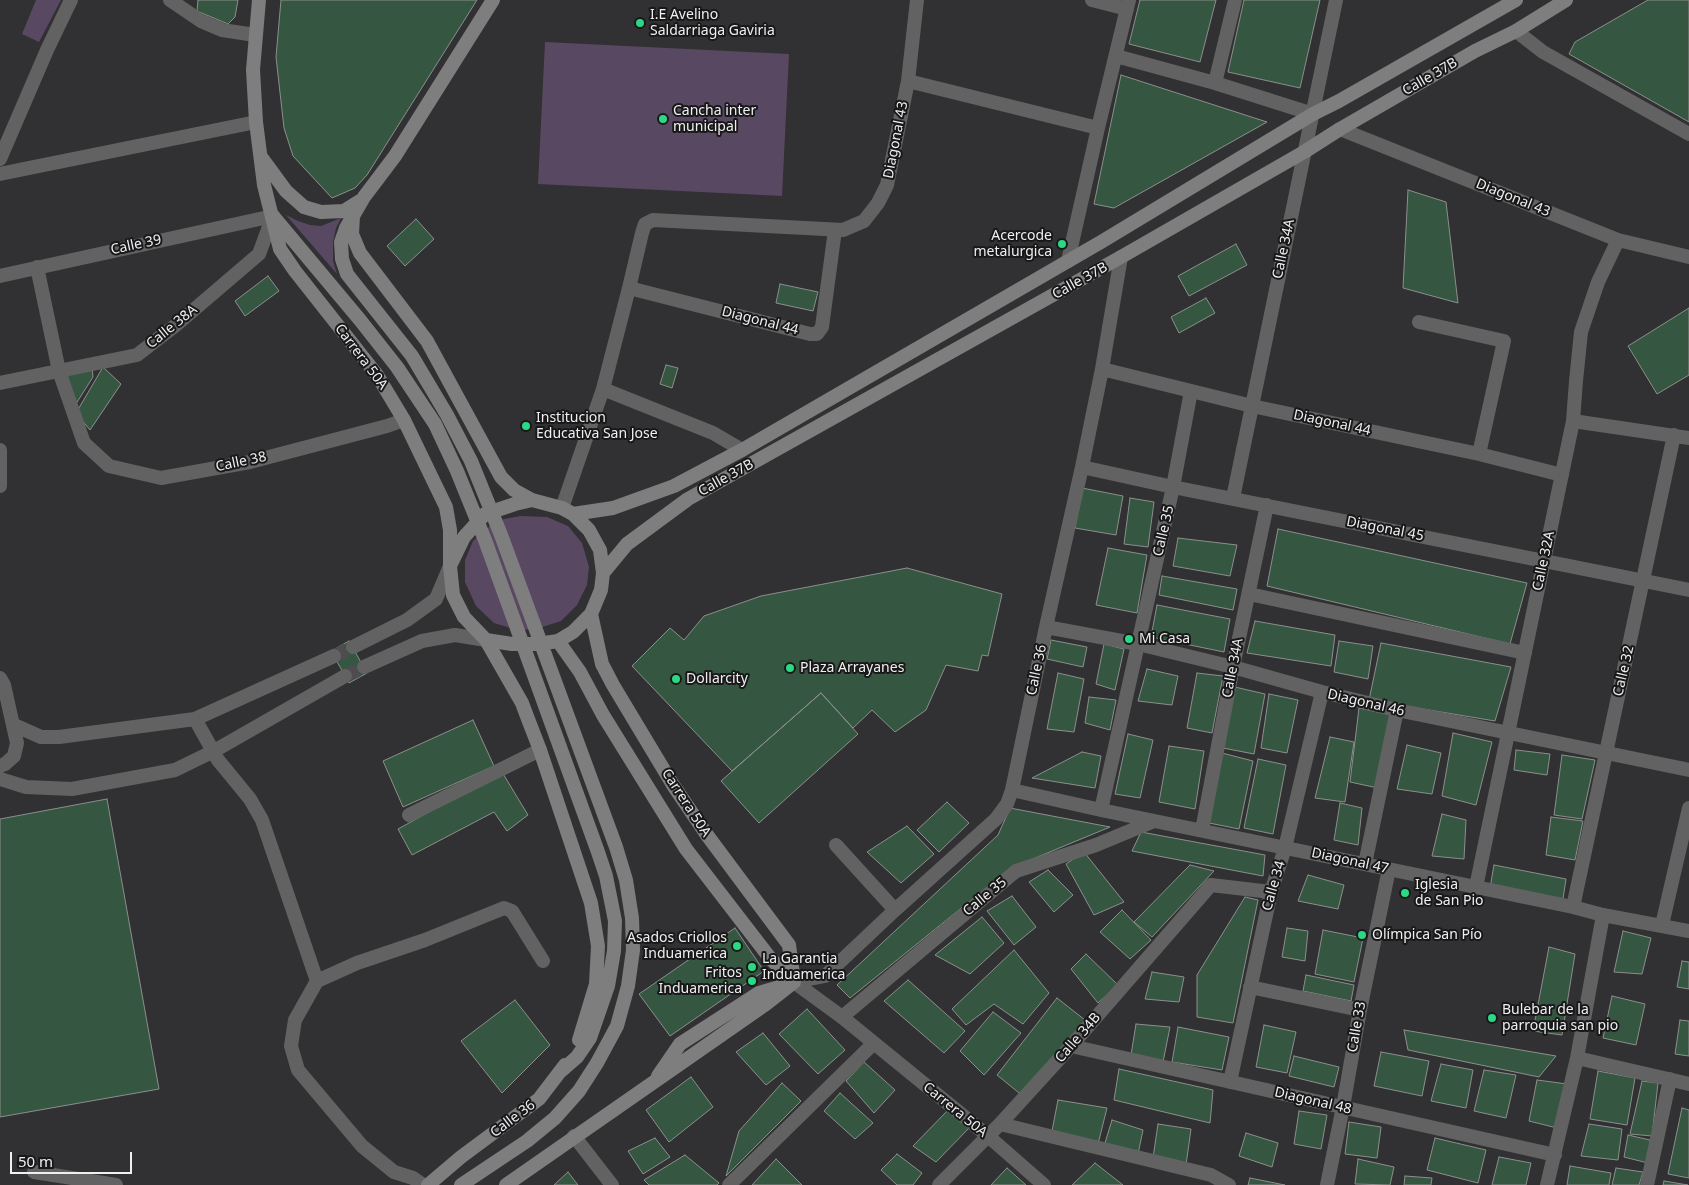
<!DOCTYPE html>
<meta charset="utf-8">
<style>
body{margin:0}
#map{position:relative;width:1689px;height:1185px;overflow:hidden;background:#313032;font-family:"Noto Sans",sans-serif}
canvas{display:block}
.scale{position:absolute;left:10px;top:1152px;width:122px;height:22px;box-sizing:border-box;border:2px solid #efeef0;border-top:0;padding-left:6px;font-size:15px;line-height:18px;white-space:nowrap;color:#efeef0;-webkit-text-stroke:4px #191819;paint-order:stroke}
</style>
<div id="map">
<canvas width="1689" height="1185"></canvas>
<div class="scale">50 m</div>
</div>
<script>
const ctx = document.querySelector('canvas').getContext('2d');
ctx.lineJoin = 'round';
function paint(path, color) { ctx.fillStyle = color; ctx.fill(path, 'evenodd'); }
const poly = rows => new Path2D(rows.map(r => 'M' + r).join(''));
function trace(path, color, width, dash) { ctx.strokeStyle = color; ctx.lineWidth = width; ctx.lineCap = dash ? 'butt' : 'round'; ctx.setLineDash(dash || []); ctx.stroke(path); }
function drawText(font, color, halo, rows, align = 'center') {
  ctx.font = font + ' "Noto Sans",sans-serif'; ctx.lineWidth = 4; ctx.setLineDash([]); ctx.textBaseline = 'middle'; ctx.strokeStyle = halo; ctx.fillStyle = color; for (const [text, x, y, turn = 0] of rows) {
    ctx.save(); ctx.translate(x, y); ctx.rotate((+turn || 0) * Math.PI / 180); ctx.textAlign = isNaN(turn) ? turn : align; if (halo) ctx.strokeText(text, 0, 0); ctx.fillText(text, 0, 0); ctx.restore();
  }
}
const green = poly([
 [36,0,61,0,39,42,22,34],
 [545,42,789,54,782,196,538,184],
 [286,215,298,221,310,225,321,226,341,218,336,228,333,242,333,261,337,274],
 [521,516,547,517,568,526,582,543,589,567,587,585,577,605,561,621,536,629,517,630,494,623,476,606,465,582,465,560,473,541,491,525,504,519]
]);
const building = poly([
 [198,0,238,0,235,17,228,24,197,11,198,0],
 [281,0,477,0,367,175,355,188,332,198,293,156,284,128,276,57,281,0],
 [1140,0,1216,0,1200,62,1129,44,1140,0],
 [1244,0,1320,0,1300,88,1228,72,1244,0],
 [1648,0,1689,0,1689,122,1569,54,1575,42,1648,0],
 [1121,75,1267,122,1114,208,1094,204,1121,75],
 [1408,190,1446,202,1458,303,1403,288,1408,190],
 [416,219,434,239,405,266,387,246,416,219],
 [1236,244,1247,265,1189,296,1178,276,1236,244],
 [268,276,279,291,245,316,235,301,268,276],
 [780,284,818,292,813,311,776,303,780,284],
 [1206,298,1215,313,1179,333,1171,317,1206,298],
 [1689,308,1689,375,1657,394,1628,346,1689,308],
 [666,365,678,368,672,388,660,384,666,365],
 [92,367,93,377,74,407,65,373,92,367],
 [103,367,121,384,90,430,76,413,103,367],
 [1082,488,1123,496,1116,535,1075,528,1082,488],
 [1130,498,1154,502,1148,547,1124,544,1130,498],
 [1278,529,1527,583,1510,644,1267,586,1278,529],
 [1178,538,1237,545,1230,576,1173,566,1178,538],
 [1108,548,1147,555,1137,613,1096,605,1108,548],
 [907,568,1002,594,988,656,982,655,978,671,946,665,926,710,895,732,872,710,853,728,821,693,732,771,632,666,670,628,684,640,704,616,761,596,907,568],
 [1162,576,1237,589,1233,610,1159,595,1162,576],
 [1157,605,1230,619,1224,652,1151,637,1157,605],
 [1255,621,1335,635,1331,666,1247,653,1255,621],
 [1051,640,1087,647,1083,667,1047,659,1051,640],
 [349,641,367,673,349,683,331,651,349,641],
 [1339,641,1373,646,1368,679,1334,672,1339,641],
 [1381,643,1511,667,1495,721,1369,700,1381,643],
 [1104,644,1124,649,1115,690,1096,684,1104,644],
 [1147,669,1178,676,1172,705,1138,701,1147,669],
 [1058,673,1084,679,1074,732,1047,729,1058,673],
 [1197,673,1223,676,1212,733,1187,728,1197,673],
 [1235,687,1265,694,1254,754,1223,748,1235,687],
 [821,693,858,734,759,823,721,781,821,693],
 [1269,694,1298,700,1287,753,1261,748,1269,694],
 [1089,697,1116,700,1110,730,1085,723,1089,697],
 [1359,708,1392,715,1378,788,1350,782,1359,708],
 [473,720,494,766,403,807,383,761,473,720],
 [1453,733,1492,742,1476,805,1442,796,1453,733],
 [1128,734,1153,740,1140,798,1115,794,1128,734],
 [1330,737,1354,742,1345,802,1315,798,1330,737],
 [1407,745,1441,753,1432,794,1397,789,1407,745],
 [1169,746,1204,751,1195,809,1159,802,1169,746],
 [1516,750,1550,754,1547,775,1514,770,1516,750],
 [1082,752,1101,756,1095,788,1032,778,1082,752],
 [1222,753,1253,761,1239,829,1209,823,1222,753],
 [1562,755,1595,760,1582,819,1554,815,1562,755],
 [1258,759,1286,765,1273,834,1244,828,1258,759],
 [502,772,528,815,507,831,494,812,412,855,398,829,502,772],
 [107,799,159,1089,0,1117,0,819,107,799],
 [947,802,969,823,939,852,917,830,947,802],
 [1340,803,1362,808,1358,845,1334,840,1340,803],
 [1010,808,1110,827,1011,868,850,998,837,985,998,835,1010,808],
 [1442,814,1466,820,1464,859,1432,856,1442,814],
 [1551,817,1583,821,1575,860,1546,855,1551,817],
 [907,826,934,854,901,883,867,852,907,826],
 [1141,832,1265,855,1263,876,1132,851,1141,832],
 [1084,852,1124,902,1094,915,1066,864,1084,852],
 [1190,865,1214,871,1152,937,1134,922,1190,865],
 [1494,865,1566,879,1563,899,1490,888,1494,865],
 [1048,870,1073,895,1054,912,1029,882,1048,870],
 [1308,875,1344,885,1338,909,1298,901,1308,875],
 [1012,896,1036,927,1014,945,987,911,1012,896],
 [1245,897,1258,900,1233,1023,1197,1017,1197,975,1245,897],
 [1122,910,1151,940,1130,959,1100,932,1122,910],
 [982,917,1004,943,970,974,935,955,982,917],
 [735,928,764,971,670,1036,639,994,735,928],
 [1287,928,1308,931,1305,961,1282,957,1287,928],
 [1323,930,1363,938,1354,982,1315,974,1323,930],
 [1623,931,1651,938,1642,974,1614,972,1623,931],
 [1549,947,1575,954,1562,1035,1533,1031,1549,947],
 [1014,950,1049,993,1023,1024,994,1004,966,1025,952,1009,1014,950],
 [1086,954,1118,985,1098,1003,1071,969,1086,954],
 [1682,961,1689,962,1689,989,1677,987,1682,961],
 [1152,972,1184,977,1179,1002,1145,999,1152,972],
 [1306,975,1354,985,1351,1001,1303,991,1306,975],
 [908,980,965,1031,944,1053,884,1001,908,980],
 [1612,996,1645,1004,1636,1045,1603,1038,1612,996],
 [1057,998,1085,1020,1024,1097,997,1075,1057,998],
 [515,1000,550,1045,502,1093,461,1041,515,1000],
 [807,1009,845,1050,818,1074,779,1034,807,1009],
 [993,1012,1021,1033,984,1075,960,1051,993,1012],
 [1680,1020,1689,1021,1689,1056,1675,1054,1680,1020],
 [1136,1024,1170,1027,1163,1062,1131,1055,1136,1024],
 [1264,1025,1296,1032,1287,1073,1256,1067,1264,1025],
 [1178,1027,1229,1037,1222,1070,1172,1062,1178,1027],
 [1404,1030,1556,1056,1539,1077,1408,1050,1404,1030],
 [763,1033,790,1066,766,1085,736,1052,763,1033],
 [1381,1052,1429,1061,1422,1096,1374,1086,1381,1052],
 [1294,1056,1339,1067,1334,1087,1289,1076,1294,1056],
 [864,1062,895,1090,874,1113,846,1081,864,1062],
 [1441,1064,1473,1070,1466,1108,1431,1101,1441,1064],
 [1119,1069,1213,1090,1210,1123,1114,1100,1119,1069],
 [1484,1070,1516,1075,1506,1118,1474,1111,1484,1070],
 [1598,1071,1635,1078,1627,1125,1590,1119,1598,1071],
 [691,1077,713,1107,669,1142,646,1110,691,1077],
 [1537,1080,1567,1084,1557,1128,1529,1121,1537,1080],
 [1642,1081,1658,1083,1652,1136,1630,1134,1642,1081],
 [782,1083,801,1101,726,1176,739,1131,782,1083],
 [840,1093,873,1123,855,1139,824,1111,840,1093],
 [1058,1100,1107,1108,1098,1144,1051,1136,1058,1100],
 [951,1107,971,1126,936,1162,913,1146,951,1107],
 [1682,1108,1689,1110,1689,1178,1668,1174,1682,1108],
 [1299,1111,1327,1115,1321,1149,1294,1144,1299,1111],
 [1112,1120,1143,1130,1138,1154,1105,1143,1112,1120],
 [1349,1122,1381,1127,1377,1158,1345,1154,1349,1122],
 [1158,1124,1191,1129,1186,1165,1153,1158,1158,1124],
 [1589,1124,1622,1129,1618,1160,1581,1156,1589,1124],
 [1246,1133,1278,1143,1272,1167,1239,1156,1246,1133],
 [1628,1135,1650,1140,1648,1163,1624,1157,1628,1135],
 [655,1138,670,1157,643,1174,628,1151,655,1138],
 [1435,1138,1486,1150,1478,1183,1427,1170,1435,1138],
 [897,1154,922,1173,913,1185,897,1185,881,1170,897,1154],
 [685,1155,719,1183,717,1185,649,1185,644,1180,685,1155],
 [1499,1157,1531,1163,1526,1185,1492,1185,1499,1157],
 [776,1159,802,1185,752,1185,776,1159],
 [1358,1159,1394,1167,1390,1185,1355,1184,1358,1159],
 [1095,1163,1123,1185,1072,1185,1095,1163],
 [1570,1166,1611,1173,1609,1185,1567,1185,1570,1166],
 [1007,1168,1026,1185,991,1185,1007,1168],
 [1616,1168,1643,1172,1639,1185,1612,1185,1616,1168],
 [568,1172,578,1185,554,1185,568,1172],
 [1405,1176,1432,1178,1431,1185,1404,1185,1405,1176],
 [1250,1178,1285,1185,1248,1185,1250,1178],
 [1664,1181,1688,1185,1663,1185,1664,1181]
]);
const minorTunnel = poly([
 [334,656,353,647],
 [345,676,364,667]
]);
const minor = poly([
 [1092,0,1127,9],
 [1516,31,1543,52,1689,134],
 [1116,56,1215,83,1313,114],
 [908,81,1098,128],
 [1215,83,1235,0],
 [1340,129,1618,240,1689,257],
 [0,159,47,50,71,0],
 [0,174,256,122],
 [1068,261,1098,128,1129,0],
 [37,267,59,371,84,443,109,466,161,478,250,462,387,426,404,420],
 [0,276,273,216],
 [629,288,810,334,817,334,822,327,835,230],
 [1419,322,1504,341,1479,454],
 [1102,369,1252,406,1479,454,1562,475],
 [0,383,137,355,176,325,259,254,273,216],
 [603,389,713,433,742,450],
 [1573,421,1689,438],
 [0,450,0,486],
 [1082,467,1173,487,1689,590],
 [1233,498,1336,0],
 [562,508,603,389,629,288,642,233,645,224,653,220,843,230,864,221,878,203,887,185,908,81,917,0],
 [1249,594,1525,653],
 [1046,627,1138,644,1233,667,1322,692,1397,710,1689,770],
 [353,647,407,620,436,599,450,566],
 [364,667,422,641,455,635,486,640],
 [0,678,4,685,17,743,14,756,5,764,0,766],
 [195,719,218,760,250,799,262,820,317,981],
 [14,725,41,737,59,737,195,719,334,656],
 [0,779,26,787,72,789,175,770,214,751,345,676],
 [1012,790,1101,810,1573,907,1603,915,1689,931],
 [1101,810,1173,487,1191,391],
 [409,815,540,750],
 [1202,830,1233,667,1267,505],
 [836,845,895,910],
 [1365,864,1397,710],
 [1476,887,1573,421,1576,381,1581,332,1598,282,1618,240],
 [1573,907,1674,435],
 [1662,925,1689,808],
 [794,982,825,976,895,910,996,819,1007,804,1012,790,1046,627,1082,467,1102,369,1121,257],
 [1250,987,1360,1010],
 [842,1017,1016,871,1096,845,1154,821],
 [1071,1046,1555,1155],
 [1577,1058,1689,1084],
 [1230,1082,1271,892,1285,848,1322,692],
 [1000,1124,1211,1175,1229,1185],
 [574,1136,612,1185],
 [34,1172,116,1185],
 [423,1185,413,1178,394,1172,362,1146,298,1070,291,1046,295,1020,317,981,357,963,425,940,504,908,512,911,543,961],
 [729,1185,873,1044],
 [939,1185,1000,1124,1071,1046,1211,885,1271,892],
 [1327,1185,1343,1107,1360,1010,1389,869],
 [1547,1185,1577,1058,1603,915],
 [1647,1185,1670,1079]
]);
const tertiary = poly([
 [170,0,201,21,222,30,255,35],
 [794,982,842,1017,988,1136,1044,1185]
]);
const secondary = poly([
 [259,0,253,70,256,122,264,185,280,249,295,271,377,375,404,420,446,507,450,530,450,566],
 [493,0,395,156,364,197,353,216,352,234,360,253,427,341,501,477,514,490,532,500],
 [261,157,286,191,304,207,321,212,344,211,360,201],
 [273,216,360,320,397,367,435,424,457,471,485,540,598,852,606,876,615,921,614,951,608,986,590,1038,577,1057,561,1071],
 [353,216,346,228,341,242,342,259,347,274,412,356,447,415,471,461,501,535,616,847,626,880,632,918,633,950,628,986,617,1026,597,1063,579,1091,555,1118,527,1141,461,1185],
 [532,500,562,508,573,514,589,530,600,550,603,573,601,590,591,614,573,632,558,641,538,644,512,644,486,640,464,617,453,595,450,566,464,537,485,514,515,504,532,500],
 [573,514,613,508,674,486,742,450,1101,242,1313,114,1339,101,1516,0],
 [603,573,627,544,688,499,1121,257,1304,152,1340,129,1475,51,1516,31,1566,0],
 [591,614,602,664,613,685,673,785,707,835,789,945,794,982],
 [486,640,522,703,528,719,540,750,591,903,598,946,596,984,579,1040],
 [558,641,580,672,603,715,686,849,770,958,794,982],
 [658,1076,680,1044,759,993,786,985],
 [428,1185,461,1157,539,1099,565,1065],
 [506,1185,766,1004,794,982]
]);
const markers = [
 [640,23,5,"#2bd884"],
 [663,119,5,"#2bd884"],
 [1062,244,5,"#2bd884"],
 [526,426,5,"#2bd884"],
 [1129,639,5,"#2bd884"],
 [790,668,5,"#2bd884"],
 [676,679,5,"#2bd884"],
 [1405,893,5,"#2bd884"],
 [1362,935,5,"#2bd884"],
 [737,946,5,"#2bd884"],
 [752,967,5,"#2bd884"],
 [752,981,5,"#2bd884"],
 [1492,1018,5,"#2bd884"]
];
const poiNames = [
 ["I.E Avelino",650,15],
 ["Saldarriaga Gaviria",650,31],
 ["Cancha inter",673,111],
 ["municipal",673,127],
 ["Acercode",1052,236,"right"],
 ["metalurgica",1052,252,"right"],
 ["Institucion",536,418],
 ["Educativa San Jose",536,434],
 ["Mi Casa",1139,639],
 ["Plaza Arrayanes",800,668],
 ["Dollarcity",686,679],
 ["Iglesia",1415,885],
 ["de San Pio",1415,901],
 ["Olímpica San Pío",1372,935],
 ["Asados Criollos",727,938,"right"],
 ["Induamerica",727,954,"right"],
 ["La Garantia",762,959],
 ["Induamerica",762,975],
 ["Fritos",742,973,"right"],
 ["Induamerica",742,989,"right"],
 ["Bulebar de la",1502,1010],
 ["parroquia san pio",1502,1026]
];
const streetNames = [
 ["Calle 37B",1430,77,-30],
 ["Diagonal 43",896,140,-79],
 ["Diagonal 43",1513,198,22],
 ["Calle 39",136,245,-12],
 ["Calle 34A",1284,249,-78],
 ["Calle 37B",1080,281,-29],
 ["Diagonal 44",760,321,14],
 ["Calle 38A",172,327,-39],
 ["Carrera 50A",361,357,53],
 ["Diagonal 44",1332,423,12],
 ["Calle 38",241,462,-12],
 ["Calle 37B",726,478,-29],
 ["Diagonal 45",1385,529,11],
 ["Calle 35",1164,531,-77],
 ["Calle 32A",1544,561,-78],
 ["Calle 34A",1233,668,-79],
 ["Calle 36",1037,670,-78],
 ["Calle 32",1624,671,-77],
 ["Diagonal 46",1366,703,13],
 ["Carrera 50A",686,803,57],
 ["Diagonal 47",1350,861,12],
 ["Calle 34",1274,886,-74],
 ["Calle 35",985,897,-40],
 ["Calle 33",1357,1027,-80],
 ["Calle 34B",1078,1038,-49],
 ["Diagonal 48",1313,1101,13],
 ["Carrera 50A",955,1110,39],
 ["Calle 36",513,1119,-37]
];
paint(green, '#594862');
paint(building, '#355741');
trace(building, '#8c8f8d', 1);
trace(minorTunnel, '#4e4c4e', 14, [14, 7]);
trace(minor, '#636263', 14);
trace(tertiary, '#636263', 14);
trace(secondary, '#7f7e7f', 14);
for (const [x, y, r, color] of markers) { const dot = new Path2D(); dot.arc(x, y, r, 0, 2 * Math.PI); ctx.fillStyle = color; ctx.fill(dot); trace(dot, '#191819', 2); }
drawText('14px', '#efeef0', '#191819', poiNames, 'left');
drawText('14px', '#efeef0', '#191819', streetNames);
</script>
